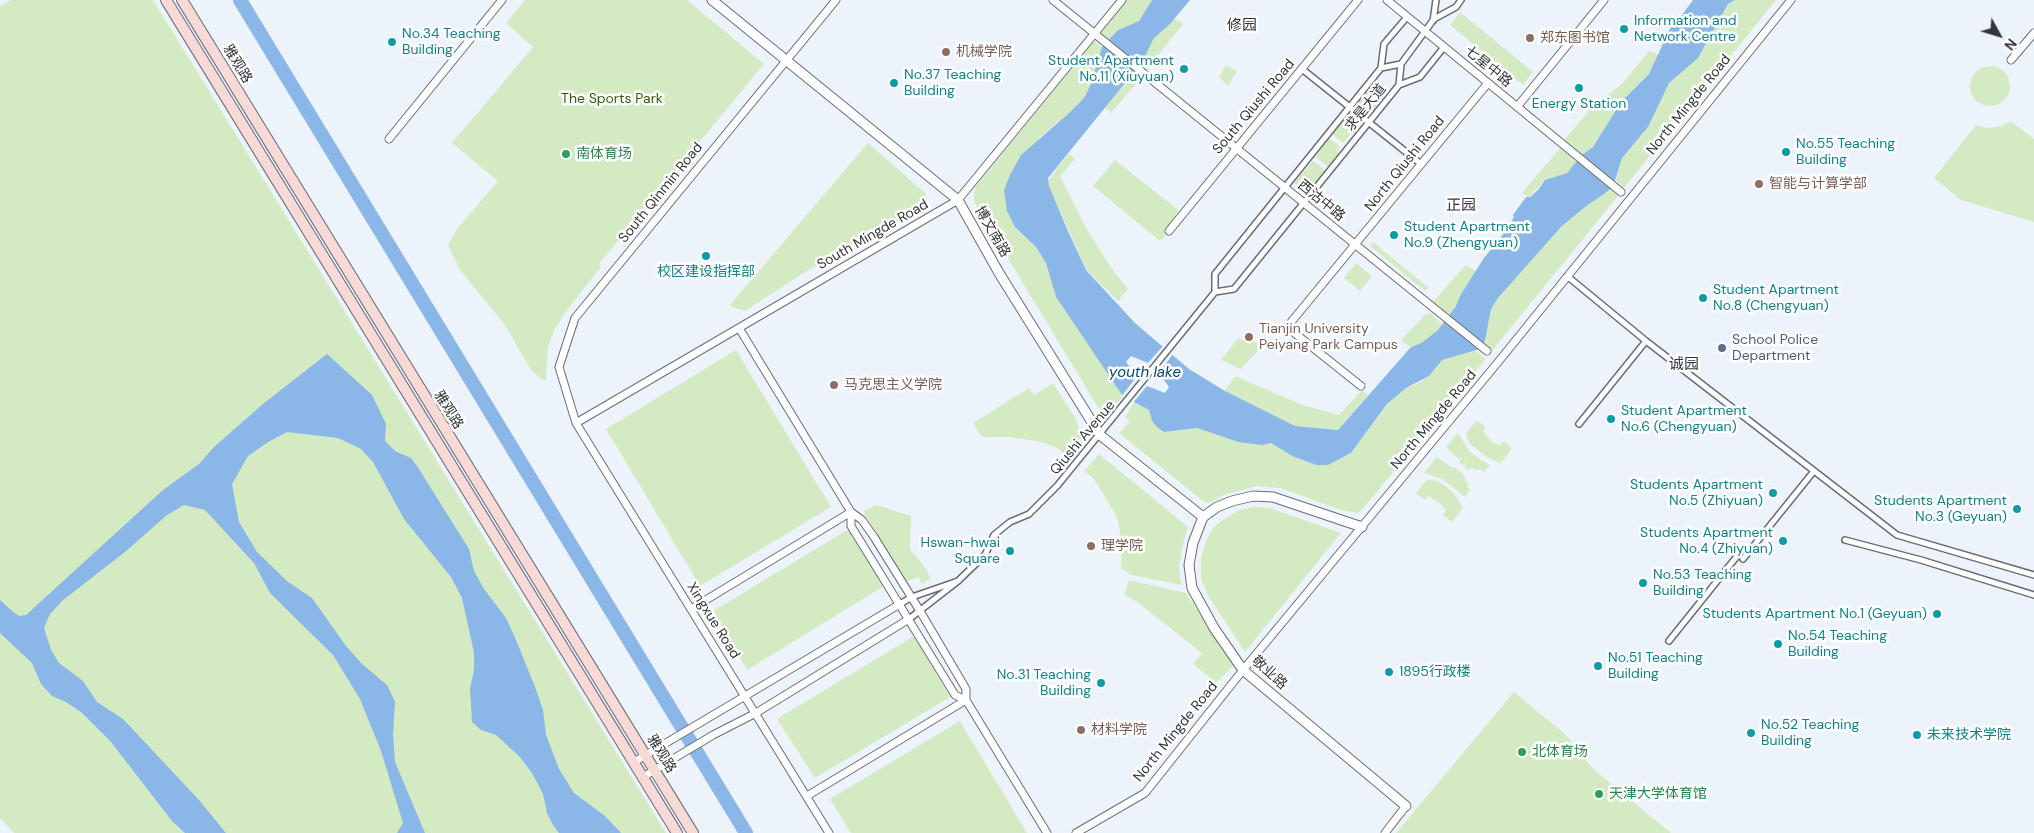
<!DOCTYPE html>
<meta charset="utf-8">
<style>
body{margin:0}
#map{position:relative;width:2034px;height:833px;overflow:hidden;background:#edf3fb;font-family:"DM Sans",sans-serif}
canvas{display:block}
.north{position:absolute;left:1974px;top:10px;width:50px;height:50px;-webkit-text-stroke:4px #fff;paint-order:stroke;rotate:129deg;font-size:14px;font-weight:700;line-height:20px;text-align:center;color:#323538}
.north::after{content:'';display:block;margin:auto;width:18px;height:22px;background:#323538;clip-path:polygon(50% 0,100% 100%,50% 72%,0 100%)}
</style>
<div id="map">
<canvas width="2034" height="833"></canvas>
<div class="north">N</div>
</div>
<script>
const ctx = document.querySelector('canvas').getContext('2d');
ctx.lineJoin = 'round';
function paint(path, color) { ctx.fillStyle = color; ctx.fill(path, 'evenodd'); }
const poly = rows => new Path2D(rows.map(r => 'M' + r).join(''));
function trace(path, color, width, dash) { ctx.strokeStyle = color; ctx.lineWidth = width; ctx.lineCap = dash ? 'butt' : 'round'; ctx.setLineDash(dash || []); ctx.stroke(path); }
function drawText(font, color, halo, rows, align = 'center') {
  ctx.font = font + ' "DM Sans","Noto Sans SC",sans-serif'; ctx.lineWidth = 5; ctx.setLineDash([]); ctx.textBaseline = 'middle'; ctx.strokeStyle = halo; ctx.fillStyle = color; for (const [text, x, y, turn = 0] of rows) {
    ctx.save(); ctx.translate(x, y); ctx.rotate((+turn || 0) * Math.PI / 180); ctx.textAlign = isNaN(turn) ? turn : align; if (halo) ctx.strokeText(text, 0, 0); ctx.fillText(text, 0, 0); ctx.restore();
  }
}
const green = poly([
 [11,0,153,0,666,833,14,833,0,818,0,6],
 [525,0,687,0,764,64,599,264,601,267,568,309,555,328,548,347,546,381,541,379,531,370,505,325,460,270,448,245,457,229,498,181,452,143,533,47,506,23],
 [1126,0,1152,0,1139,21,1118,30,1108,41,1099,34],
 [1735,0,1776,0,1624,188,1616,181,1622,158,1627,150,1643,134,1669,83,1698,58,1728,4],
 [1460,12,1533,72,1523,85,1450,25],
 [1175,19,1183,24,1146,70,1139,64,1154,38],
 [1094,41,1102,47,1091,85,1084,98,1068,114,1040,137,1015,227,1036,247,1046,263,1056,297,1124,397,1113,406,1105,403,1099,409,974,202,974,192,976,186],
 [1649,51,1659,55,1649,74,1621,102,1593,147,1582,155,1564,140,1594,105,1622,84],
 [1226,65,1237,71,1228,86,1219,77],
 '1970 86a20 20 0 1 1 40 0a20 20 0 1 1-40 0Z',
 [1133,71,1140,79,1111,113,1105,107],
 [1370,85,1377,110,1369,119,1353,105],
 [1349,112,1361,121,1343,143,1331,133],
 [2011,121,2034,139,2034,222,1961,200,1934,178,1976,125,1988,128,2001,126],
 [1328,137,1340,147,1337,151,1341,155,1329,168,1316,157,1320,151,1318,149],
 [868,143,926,194,926,204,813,267,745,311,729,306],
 [1560,148,1577,162,1576,164,1567,173,1545,180,1529,197,1522,193],
 [1069,153,1075,159,1060,176,1086,228,1112,269,1128,289,1118,301,1086,269,1047,182],
 [1115,160,1178,210,1166,234,1160,241,1093,186],
 [1313,161,1327,172,1308,195,1294,183],
 [1610,189,1618,196,1491,352,1483,345,1485,341,1491,309,1498,298,1561,227,1585,207],
 [1373,242,1429,288,1425,291,1370,246],
 [1356,263,1372,276,1360,291,1344,278],
 [1466,265,1476,271,1461,294,1456,306,1447,317,1431,304],
 [1430,313,1442,324,1437,331,1421,343,1410,347,1401,340,1425,315],
 [1238,338,1250,344,1252,340,1262,346,1241,369,1221,360],
 [736,350,831,507,700,586,606,429],
 [1476,351,1486,359,1361,511,1357,513,1341,510,1280,488,1257,486,1224,495,1209,503,1204,502,1119,433,1130,421,1125,417,1134,403,1149,410,1152,421,1164,432,1197,428,1225,438,1262,445,1271,443,1292,456,1316,465,1330,464,1351,453,1387,405,1396,396,1406,388,1421,382,1442,360,1448,357],
 [1235,376,1302,405,1339,415,1362,390,1368,395,1338,430,1295,426,1225,391],
 [1053,383,1076,419,1079,429,1084,438,1068,458,1058,448,1037,441,1009,437,982,437,973,423,1029,388,1034,395],
 [1477,420,1485,427,1483,431,1492,442,1500,445,1504,441,1512,448,1501,463,1488,458,1469,443,1466,433],
 [1458,433,1469,451,1481,460,1490,465,1484,472,1479,469,1477,471,1472,468,1468,470,1464,466,1468,461,1463,465,1459,462,1463,457,1459,459,1446,447],
 [1099,454,1188,527,1184,540,1179,566,1181,585,1132,575,1121,569,1122,543,1117,517,1094,479,1084,471],
 [1437,457,1452,468,1450,472,1454,467,1459,470,1456,476,1460,471,1465,476,1464,479,1469,484,1467,486,1470,490,1465,497,1442,479,1424,473],
 [1427,480,1437,481,1447,487,1456,496,1463,508,1452,522,1443,515,1446,510,1441,504,1429,496,1425,500,1416,493],
 [876,505,911,516,910,549,927,570,930,579,922,584,918,577,906,582,863,511],
 [1254,507,1270,508,1341,533,1245,652,1207,594,1201,578,1201,558,1206,541,1213,528,1225,518,1240,510],
 [849,529,884,586,747,670,713,611],
 [1129,580,1186,593,1234,665,1216,683,1193,664,1202,653,1137,602,1124,595],
 [914,636,950,697,815,778,777,719],
 [1514,692,1566,735,1593,769,1671,833,1396,833],
 [960,721,1027,833,851,833,830,799]
]);
const water = poly([
 [1152,0,1190,0,1170,24,1154,38,1142,62,1048,178,1049,186,1067,229,1086,270,1135,323,1189,369,1225,391,1295,426,1338,430,1411,347,1421,343,1437,331,1456,306,1461,294,1484,258,1504,233,1514,217,1513,215,1526,197,1530,197,1538,190,1545,180,1567,173,1582,155,1593,147,1621,102,1649,74,1675,18,1679,19,1682,15,1693,0,1735,0,1728,4,1698,58,1669,83,1648,127,1622,158,1614,184,1608,191,1585,207,1561,227,1498,298,1491,309,1485,341,1480,349,1442,360,1429,376,1406,388,1387,404,1351,453,1328,465,1316,465,1292,456,1271,443,1262,445,1238,442,1197,428,1164,432,1158,428,1152,421,1149,410,1124,397,1118,389,1056,297,1046,263,1036,247,1015,227,1007,211,1004,190,1010,175,1021,155,1068,114,1084,98,1091,84,1102,47,1118,30,1139,21],
 [327,354,372,395,386,424,385,441,395,451,411,458,417,466,469,549,474,571,484,589,506,618,516,640,535,687,543,710,546,735,559,769,574,793,605,816,621,833,559,833,553,825,547,813,543,794,532,773,519,756,496,735,481,730,472,722,470,689,474,670,474,653,462,598,451,577,404,519,373,462,361,449,338,438,287,432,268,442,248,456,232,484,239,522,257,552,288,582,312,598,346,646,362,664,387,685,395,702,393,734,395,762,425,833,397,833,403,823,381,751,360,699,333,655,270,593,254,563,205,510,184,505,167,515,125,552,63,600,50,614,44,628,51,650,59,663,83,681,97,702,123,719,199,800,226,833,185,833,172,821,111,742,81,712,66,702,52,696,41,684,32,663,0,633,0,600,12,611,19,616,26,615,163,490,199,464,214,447,263,404]
]);
const pier = poly([
 [1157,338,1182,359,1181,361,1173,354,1159,373,1169,387,1165,393,1147,386,1132,404,1121,397,1137,376,1126,362,1131,356,1148,363,1163,346]
]);
const river = poly([
 [240,0,746,833]
]);
const pedestrian = poly([
 [1433,21,1436,0],
 [1401,64,1434,19,1456,7,1461,0],
 [1381,68,1384,44,1407,17],
 [1302,69,1421,164],
 [1399,85,1420,77,1444,47],
 [1567,276,1646,341,1897,535,2034,575],
 [1215,292,1215,274,1381,68,1401,64],
 [1215,292,1234,289,1399,85,1401,64],
 [1579,424,1646,341],
 [1845,540,1921,560,2034,595],
 [1743,559,1814,471],
 [958,581,985,555,994,535,1010,522,1029,514,1057,486,1215,292],
 [900,604,912,597,958,581,909,619],
 [1669,641,1738,555]
]);
const minor = poly([
 [1053,0,1487,351],
 [1387,0,1621,192],
 [2011,60,2034,33],
 [1517,107,1604,0],
 [389,139,502,0],
 [1169,231,1358,0],
 [739,328,851,512,862,520,874,537,920,611,966,689,966,700],
 [1361,386,1287,327,1488,83],
 [576,423,958,200,1122,0],
 [851,512,851,526,955,695,966,700,1047,833],
 [691,609,851,512],
 [634,762,900,604],
 [643,777,713,735,756,713,909,619],
 [807,796,966,700],
 [829,833,576,423,559,367,575,318,836,0],
 [1076,833,1145,793,1243,670,1499,361,1791,0],
 [1385,833,1406,806]
]);
const tertiary = poly([
 [712,0,958,200,999,273,1100,435,1203,517],
 [1203,517,1193,543,1189,565,1192,588,1214,628,1243,670,1406,806],
 [1203,517,1217,507,1232,501,1253,496,1273,497,1362,527]
]);
const secondary = poly([
 [166,0,677,833],
 [182,0,693,833]
]);
const markers = [
 [1624,29,5,"#0f9aa8"],
 [1530,38,5,"#8d6e63"],
 [392,42,5,"#0f9aa8"],
 [946,52,5,"#8d6e63"],
 [1184,69,5,"#0f9aa8"],
 [894,83,5,"#0f9aa8"],
 [1579,88,5,"#0f9aa8"],
 [1786,152,5,"#0f9aa8"],
 [566,154,5,"#2e9e5b"],
 [1759,184,5,"#8d6e63"],
 [1394,235,5,"#0f9aa8"],
 [706,256,5,"#0f9aa8"],
 [1703,298,5,"#0f9aa8"],
 [1249,337,5,"#8d6e63"],
 [1722,348,5,"#5c6f8a"],
 [834,385,5,"#8d6e63"],
 [1611,419,5,"#0f9aa8"],
 [1773,493,5,"#0f9aa8"],
 [2017,509,5,"#0f9aa8"],
 [1783,541,5,"#0f9aa8"],
 [1091,546,5,"#8d6e63"],
 [1010,551,5,"#0f9aa8"],
 [1643,583,5,"#0f9aa8"],
 [1937,614,5,"#0f9aa8"],
 [1778,644,5,"#0f9aa8"],
 [1598,666,5,"#0f9aa8"],
 [1389,672,5,"#0f9aa8"],
 [1101,683,5,"#0f9aa8"],
 [1081,730,5,"#8d6e63"],
 [1751,733,5,"#0f9aa8"],
 [1917,735,5,"#0f9aa8"],
 [1522,752,5,"#2e9e5b"],
 [1599,794,5,"#2e9e5b"]
];
const cultureNames = [
 ["Information and",1634,21],
 ["Network Centre",1634,37],
 ["No.34 Teaching",402,34],
 ["Building",402,50],
 ["Student Apartment",1174,61,"right"],
 ["No.11 (Xiuyuan)",1174,77,"right"],
 ["No.37 Teaching",904,75],
 ["Building",904,91],
 ["Energy Station",1579,104,"center"],
 ["No.55 Teaching",1796,144],
 ["Building",1796,160],
 ["Student Apartment",1404,227],
 ["No.9 (Zhengyuan)",1404,243],
 ["校区建设指挥部",706,272,"center"],
 ["Student Apartment",1713,290],
 ["No.8 (Chengyuan)",1713,306],
 ["Student Apartment",1621,411],
 ["No.6 (Chengyuan)",1621,427],
 ["Students Apartment",1763,485,"right"],
 ["No.5 (Zhiyuan)",1763,501,"right"],
 ["Students Apartment",2007,501,"right"],
 ["No.3 (Geyuan)",2007,517,"right"],
 ["Students Apartment",1773,533,"right"],
 ["No.4 (Zhiyuan)",1773,549,"right"],
 ["Hswan-hwai",1000,543,"right"],
 ["Square",1000,559,"right"],
 ["No.53 Teaching",1653,575],
 ["Building",1653,591],
 ["Students Apartment No.1 (Geyuan)",1927,614,"right"],
 ["No.54 Teaching",1788,636],
 ["Building",1788,652],
 ["No.51 Teaching",1608,658],
 ["Building",1608,674],
 ["1895行政楼",1399,672],
 ["No.31 Teaching",1091,675,"right"],
 ["Building",1091,691,"right"],
 ["No.52 Teaching",1761,725],
 ["Building",1761,741],
 ["未来技术学院",1927,735]
];
const educationNames = [
 ["郑东图书馆",1540,38],
 ["机械学院",956,52],
 ["智能与计算学部",1769,184],
 ["Tianjin University",1259,329],
 ["Peiyang Park Campus",1259,345],
 ["马克思主义学院",844,385],
 ["理学院",1101,546],
 ["材料学院",1091,730]
];
const streetNames = [
 ["雅观路",237,64,59],
 ["七星中路",1488,67,39],
 ["North Mingde Road",1689,105,-51],
 ["South Qiushi Road",1254,107,-50],
 ["求是大道",1366,108,-51],
 ["North Qiushi Road",1405,164,-51],
 ["South Qinmin Road",661,193,-51],
 ["西沽中路",1321,201,39],
 ["博文南路",992,232,60],
 ["South Mingde Road",873,235,-30],
 ["雅观路",448,410,58],
 ["North Mingde Road",1434,420,-50],
 ["Qiushi Avenue",1083,438,-50],
 ["Xingxue Road",713,621,58],
 ["敬业路",1269,673,42],
 ["North Mingde Road",1176,732,-51],
 ["雅观路",661,754,58]
];
const parkNames = [
 ["The Sports Park",612,99]
];
const leisureNames = [
 ["南体育场",576,154],
 ["北体育场",1532,752],
 ["天津大学体育馆",1609,794]
];
const serviceNames = [
 ["School Police",1732,340],
 ["Department",1732,356]
];
const neighbourhoodNames = [
 ["修园",1242,26],
 ["正园",1461,206],
 ["诚园",1684,365]
];
const waterNames = [
 ["youth lake",1145,373]
];
paint(green, '#d3eac3');
paint(water, '#8bb7e8');
paint(pier, '#edf3fb');
trace(river, '#8bb7e8', 14);
trace(pedestrian, '#696e75', 8);
trace(minor, '#696e75', 9);
trace(tertiary, '#696e75', 11);
trace(secondary, '#696e75', 12);
trace(pedestrian, '#fff', 5);
trace(minor, '#fff', 7);
trace(tertiary, '#fff', 9);
trace(secondary, '#f7dad6', 10);
for (const [x, y, r, color] of markers) { const dot = new Path2D(); dot.arc(x, y, r, 0, 2 * Math.PI); ctx.fillStyle = color; ctx.fill(dot); trace(dot, '#fff', 2); }
drawText('14px', '#0d838f', '#fff', cultureNames, 'left');
drawText('14px', '#785e54', '#fff', educationNames, 'left');
drawText('14px', '#323538', '#fff', streetNames);
drawText('14px', '#355b05', '#fff', parkNames);
drawText('14px', '#27864d', '#fff', leisureNames, 'left');
drawText('14px', '#4e5e75', '#fff', serviceNames, 'left');
drawText('15px', '#323538', '#fff', neighbourhoodNames);
drawText('italic 15px', '#00447e', '#fff', waterNames);
</script>
